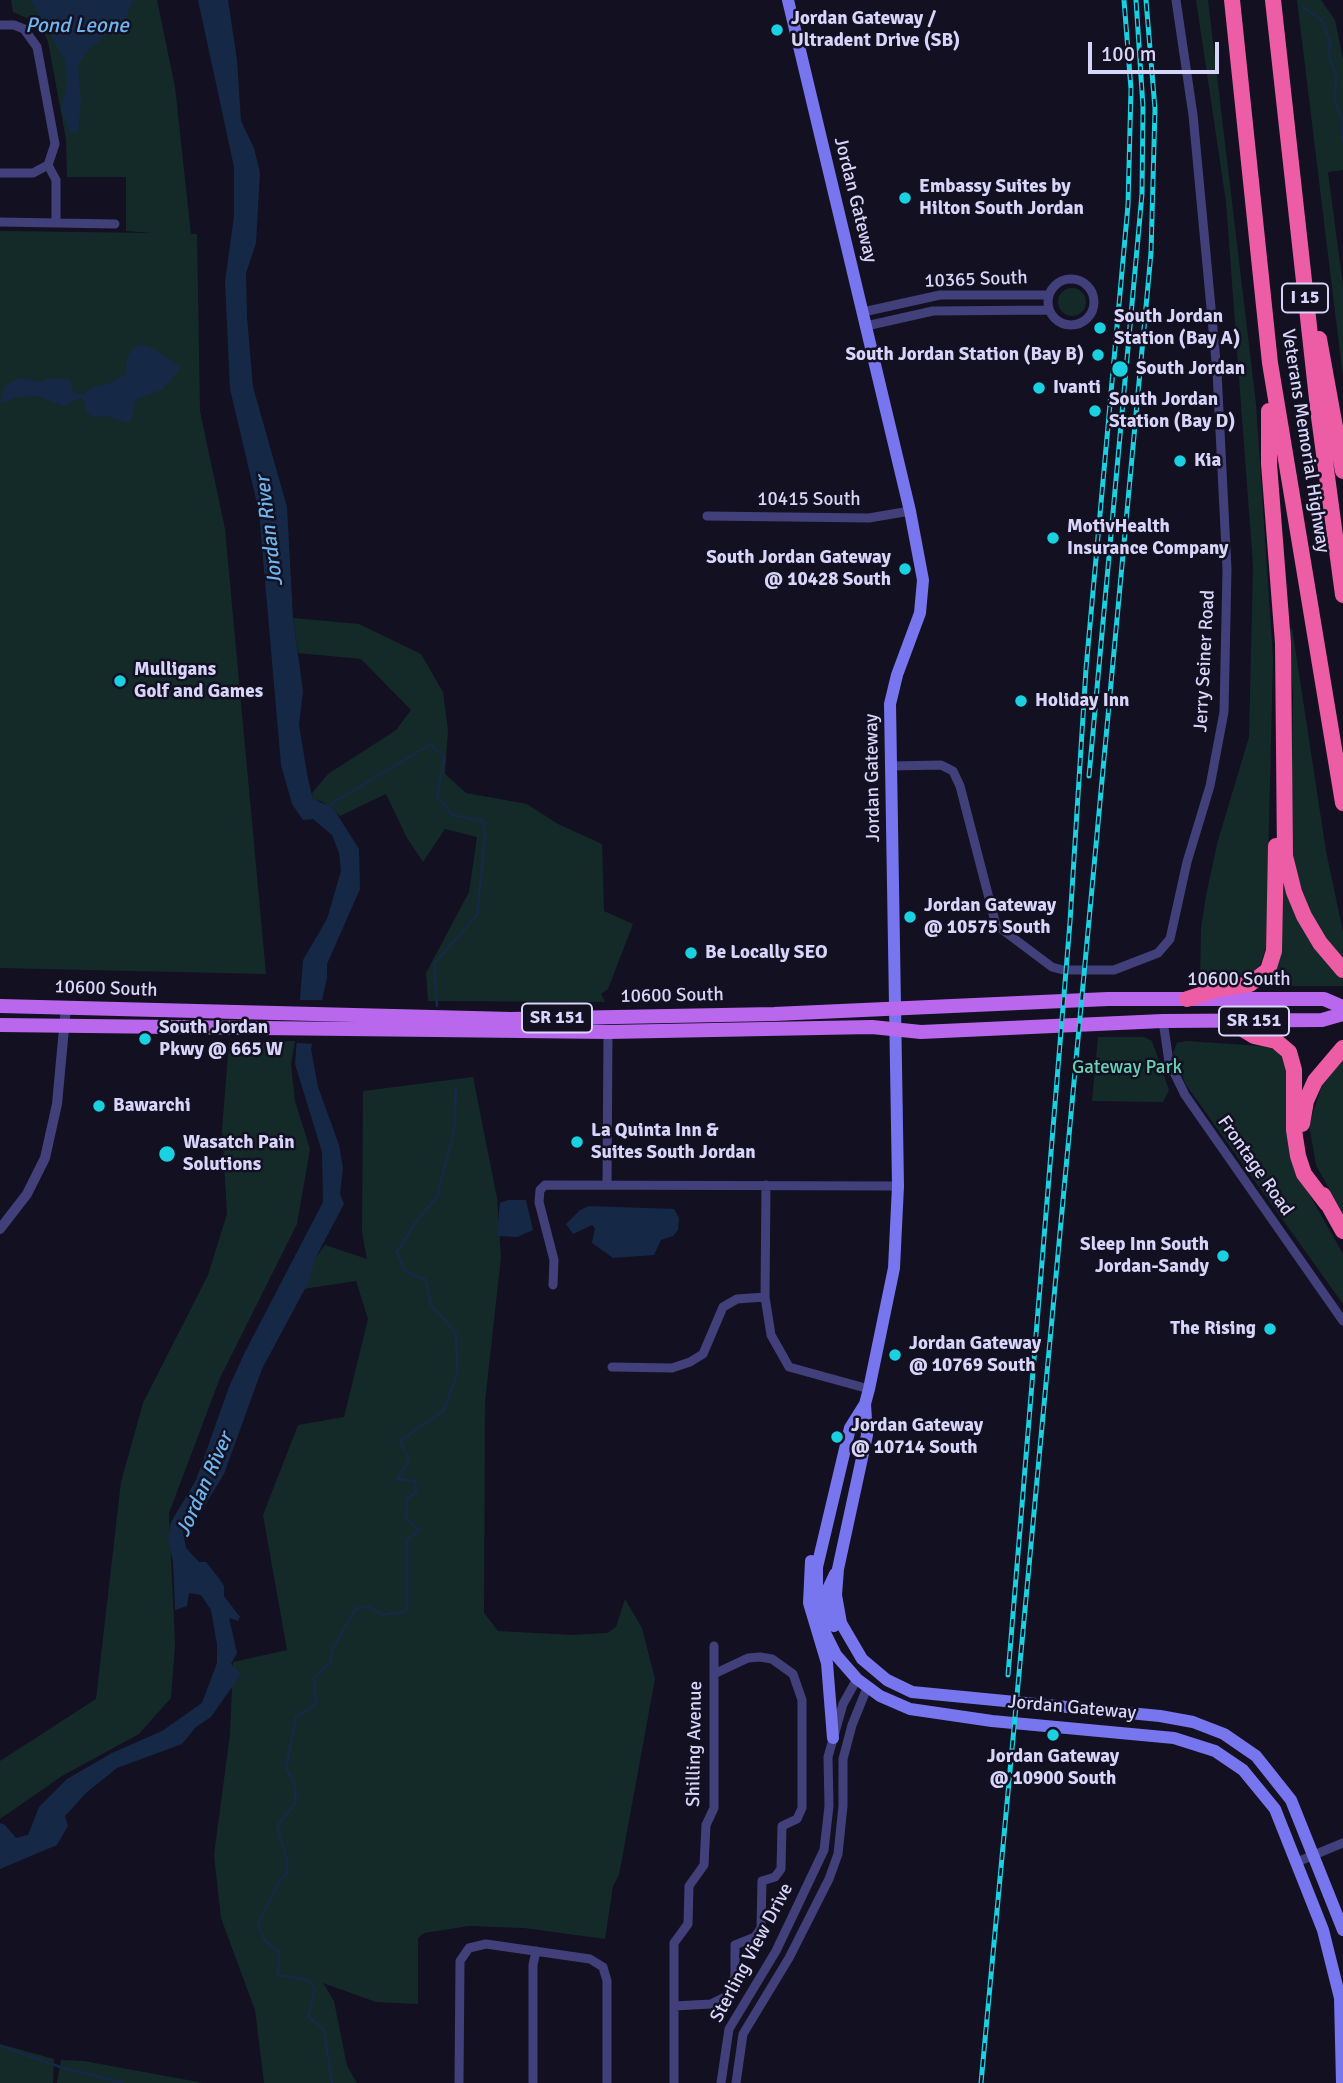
<!DOCTYPE html>
<style>
body{margin:0}
#map{position:relative;width:1343px;height:2083px;overflow:hidden;background:#131021;font-family:Signika,sans-serif}
canvas{display:block}
.scale{position:absolute;left:1088px;top:42px;width:131px;height:32px;box-sizing:border-box;border:4px solid #d8d5fa;border-top:0;padding-left:9px;font-size:21px;line-height:24px;white-space:nowrap;color:#d8d5fa;-webkit-text-stroke:5px #131021;paint-order:stroke}
</style>
<div id="map">
<canvas width="1343" height="2083"></canvas>
<div class="scale">100 m</div>
</div>
<script>
const ctx = document.querySelector('canvas').getContext('2d');
ctx.lineJoin = 'round';
function paint(path, color) { ctx.fillStyle = color; ctx.fill(path, 'evenodd'); }
const poly = rows => new Path2D(rows.map(r => 'M' + r).join(''));
function trace(path, color, width, dash) { ctx.strokeStyle = color; ctx.lineWidth = width; ctx.lineCap = dash ? 'butt' : 'round'; ctx.setLineDash(dash || []); ctx.stroke(path); }
function drawText(font, color, halo, rows, align = 'center') {
  ctx.font = font + ' Signika,sans-serif'; ctx.lineWidth = 5; ctx.setLineDash([]); ctx.textBaseline = 'middle'; ctx.strokeStyle = halo; ctx.fillStyle = color; for (const [text, x, y, turn = 0] of rows) {
    ctx.save(); ctx.translate(x, y); ctx.rotate((+turn || 0) * Math.PI / 180); ctx.textAlign = isNaN(turn) ? turn : align; if (halo) ctx.strokeText(text, 0, 0); ctx.fillText(text, 0, 0); ctx.restore();
  }
}
const green = poly([
 [11,0,157,0,175,87,191,234,197,234,200,411,225,529,266,974,0,968,0,231,154,233,126,231,126,177,67,177,66,139,48,42,43,30,31,20,13,12],
 [1196,0,1208,0,1256,404,1273,658,1266,948,1260,965,1251,974,1200,982,1201,928,1206,896,1217,844,1249,737,1253,566,1226,202],
 [1297,0,1321,0,1335,20,1343,59,1343,170,1328,172,1343,286,1343,378],
 '1058 302a14 14 0 1 1 28 0a14 14 0 1 1-28 0Z',
 [293,618,359,624,421,654,443,692,448,730,445,774,466,793,527,804,558,824,602,844,604,911,633,924,608,989,601,994,605,1002,428,1001,426,973,469,892,477,837,445,829,423,862,407,838,386,794,340,816,321,801,313,800,312,793,328,774,396,730,411,710,361,659,298,653],
 [1292,628,1326,851,1343,932,1343,959,1331,946,1308,909,1295,869,1291,838,1293,695,1288,630],
 [1282,876,1288,898,1312,945,1343,979,1343,986,1272,986,1265,981],
 [1098,1037,1144,1037,1152,1041,1169,1090,1163,1102,1092,1101],
 [295,1041,291,1064,295,1101,310,1149,297,1224,220,1378,169,1513,175,1644,171,1698,139,1734,62,1776,0,1819,0,1761,96,1699,121,1482,143,1403,208,1275,227,1214,222,1129,229,1043],
 [1186,1041,1261,1046,1280,1051,1288,1065,1295,1169,1343,1254,1343,1304,1186,1085,1173,1053,1177,1043],
 [1343,1059,1343,1214,1316,1165,1309,1125,1323,1082],
 [473,1077,497,1198,501,1257,485,1402,484,1613,498,1631,572,1635,607,1633,616,1627,625,1599,642,1628,655,1679,619,1875,613,1886,605,1939,524,1928,469,1926,424,1933,418,1938,418,2004,376,2002,323,1983,334,2001,347,2066,357,2083,264,2083,255,2010,221,1918,214,1855,230,1734,233,1662,287,1650,263,1515,298,1425,344,1417,368,1319,356,1281,303,1289,316,1257,325,1245,367,1259,362,1232,363,1091],
 [0,2044,54,2059,53,2083,0,2083],
 [61,2060,84,2061,204,2083,57,2083]
]);
const water = poly([
 [31,0,133,0,126,17,85,53,78,66,81,103,78,132,70,132,61,109,67,85,65,61],
 [198,0,228,0,237,60,241,121,254,148,260,173,256,243,246,273,247,317,253,387,287,507,293,618,303,691,299,725,308,779,313,799,333,808,359,849,360,889,327,964,327,978,311,1049,318,1087,339,1145,343,1168,340,1194,344,1204,316,1257,308,1283,262,1369,224,1474,205,1505,195,1508,183,1532,186,1548,199,1562,206,1562,218,1577,224,1586,224,1596,240,1617,238,1621,229,1618,237,1653,231,1664,241,1674,211,1717,196,1727,182,1744,117,1768,86,1793,65,1816,68,1826,57,1845,0,1869,0,1823,5,1825,16,1838,28,1835,39,1807,67,1779,112,1753,162,1731,202,1703,217,1663,217,1644,211,1610,201,1595,189,1593,187,1606,175,1610,173,1562,168,1539,171,1522,196,1480,229,1387,245,1352,323,1202,322,1152,295,1064,303,960,327,919,341,871,339,853,332,835,313,819,303,820,292,804,281,765,259,512,230,389,225,282,234,216,234,167],
 [138,344,150,347,181,367,163,389,135,400,132,417,128,423,107,416,93,417,86,411,84,400,80,398,64,406,37,396,18,397,0,403,5,386,19,378,37,382,52,378,70,379,73,393,85,394,90,388,110,383,125,375,128,355],
 [508,1200,526,1200,533,1230,517,1237,497,1236,500,1203],
 [589,1206,674,1209,679,1218,678,1230,673,1236,661,1240,654,1255,613,1258,592,1243,595,1228,592,1225,573,1234,566,1224,580,1210]
]);
const pier = poly([
 [299,1000,324,1000,316,1044,295,1043]
]);
const stream = poly([
 [1302,7,1321,19,1330,41,1329,57,1337,77,1334,99,1342,118,1343,141],
 [329,805,431,744,444,758,437,797,453,815,483,821,485,837,477,915,434,964,437,1006],
 [0,2046,63,2068,124,2083],
 [332,2083,324,2029,308,2017,315,1989,308,1980,278,1975,279,1952,265,1941,258,1925,278,1883,287,1874,287,1860,277,1826,296,1802,294,1782,286,1768,296,1717,316,1704,314,1678,330,1663,332,1650,356,1608,369,1607,384,1615,407,1611,407,1540,419,1531,406,1517,407,1499,416,1492,415,1481,397,1479,409,1461,400,1441,444,1410,457,1374,456,1333,431,1305,426,1280,405,1271,397,1252,418,1219,437,1197,454,1131,456,1088]
]);
const minor = poly([
 [0,25,14,25,24,29,37,47,55,144,48,165,56,180,56,223],
 [0,173,33,173,48,165],
 [0,222,115,224],
 '1048 302a23 23 0 1 1 46 0a23 23 0 1 1-46 0Z',
 [863,312,940,295,1049,295],
 [866,326,933,311,1049,310],
 [707,516,869,518,910,511],
 [891,766,941,765,953,771,960,786,996,925,1052,967,1063,970,1114,970,1158,953,1170,939,1187,862,1210,786,1224,712,1227,569,1217,372,1193,115,1176,0],
 [1163,1021,1169,1062,1185,1095,1343,1321],
 [607,1185,608,1032],
 [766,1185,765,1297,771,1335,789,1367,869,1389],
 [553,1285,554,1260,539,1202,540,1190,545,1185,898,1186],
 [612,1367,672,1368,690,1362,703,1354,723,1307,737,1299,765,1297],
 [1297,1862,1343,1843],
 [674,2006,711,2004,727,1996,731,1990,735,1976,735,1945,755,1937,761,1928,762,1881,775,1877,781,1869,782,1826,797,1819,802,1808,802,1700,793,1674,772,1659,760,1657,748,1658,714,1674],
 [459,2083,460,1961,469,1948,486,1944,590,1959,603,1967,607,1981,607,2083],
 [533,2083,533,1965,536,1951],
 [674,2083,674,1943,688,1924,689,1886,704,1865,706,1825,714,1808,714,1646],
 [721,2083,729,2029,776,1951,824,1850,829,1806,828,1757,843,1704,857,1679],
 [736,2083,743,2034,789,1958,829,1879,838,1854,843,1806,843,1759,852,1725,867,1688]
]);
const tertiary = poly([
 [0,1229,27,1194,45,1158,57,1104,66,1007]
]);
const secondary = poly([
 [788,0,910,511,923,580,920,613,897,675,890,704,898,1186,894,1268,869,1389,865,1404,850,1428,817,1567,817,1596,823,1629,836,1655,857,1679,880,1696,910,1709,992,1721,1174,1738,1215,1751,1243,1770,1275,1809,1323,1930,1340,1998,1342,2083],
 [865,1404,867,1435,838,1569,836,1595,841,1623,862,1659,887,1680,912,1692,1160,1716,1193,1722,1224,1734,1256,1756,1291,1800,1343,1930],
 [811,1561,809,1603,827,1663,833,1738],
 [834,1626,827,1591,835,1574]
]);
const primary = poly([
 [0,1006,511,1019,774,1014,1108,999,1324,999,1343,1007],
 [0,1025,608,1032,872,1027,921,1032,1163,1021,1322,1020,1343,1014]
]);
const motorway = poly([
 [1232,0,1270,363,1343,803],
 [1273,0,1319,417,1343,595],
 [1319,339,1343,471],
 [1269,411,1269,464,1283,643,1285,856,1294,892,1304,916,1320,943,1343,970],
 [1187,999,1218,989,1250,984,1268,970,1274,951,1276,846],
 [1229,1021,1254,1036,1276,1041,1289,1052,1294,1070,1294,1130,1298,1156,1304,1174,1327,1204],
 [1302,1124,1306,1101,1315,1081,1343,1048],
 [1323,1195,1343,1231]
]);
const rail = poly([
 [1089,776,1142,194,1143,107,1136,0],
 [1008,1675,1070,922,1086,669,1128,205,1131,89,1124,0],
 [981,2083,1151,253,1155,109,1146,0]
]);
const markers = [
 [777,30,7,"#1ad1e1"],
 [905,198,7,"#1ad1e1"],
 [1100,328,7,"#1ad1e1"],
 [1098,355,7,"#1ad1e1"],
 [1120,369,9,"#1ad1e1"],
 [1039,388,7,"#1ad1e1"],
 [1095,411,7,"#1ad1e1"],
 [1180,461,7,"#1ad1e1"],
 [1053,538,7,"#1ad1e1"],
 [905,569,7,"#1ad1e1"],
 [120,681,7,"#1ad1e1"],
 [1021,701,7,"#1ad1e1"],
 [910,917,7,"#1ad1e1"],
 [691,953,7,"#1ad1e1"],
 [145,1039,7,"#1ad1e1"],
 [99,1106,7,"#1ad1e1"],
 [577,1142,7,"#1ad1e1"],
 [167,1154,9,"#1ad1e1"],
 [1223,1256,7,"#1ad1e1"],
 [1270,1329,7,"#1ad1e1"],
 [895,1355,7,"#1ad1e1"],
 [837,1437,7,"#1ad1e1"],
 [1053,1735,7,"#1ad1e1"]
];
const shields = [
 [1305,298,46],
 [557,1018,70],
 [1254,1021,70]
];
const shieldNames = [
 ["I 15",1305,298],
 ["SR 151",557,1018],
 ["SR 151",1254,1021]
];
const poiNames = [
 ["Jordan Gateway /",791,19],
 ["Ultradent Drive (SB)",791,41],
 ["Embassy Suites by",919,187],
 ["Hilton South Jordan",919,209],
 ["South Jordan",1114,317],
 ["Station (Bay A)",1114,339],
 ["South Jordan Station (Bay B)",1084,355,"right"],
 ["South Jordan",1136,369],
 ["Ivanti",1053,388],
 ["South Jordan",1109,400],
 ["Station (Bay D)",1109,422],
 ["Kia",1194,461],
 ["MotivHealth",1067,527],
 ["Insurance Company",1067,549],
 ["South Jordan Gateway",891,558,"right"],
 ["@ 10428 South",891,580,"right"],
 ["Mulligans",134,670],
 ["Golf and Games",134,692],
 ["Holiday Inn",1035,701],
 ["Jordan Gateway",924,906],
 ["@ 10575 South",924,928],
 ["Be Locally SEO",705,953],
 ["South Jordan",159,1028],
 ["Pkwy @ 665 W",159,1050],
 ["Bawarchi",113,1106],
 ["La Quinta Inn &",591,1131],
 ["Suites South Jordan",591,1153],
 ["Wasatch Pain",183,1143],
 ["Solutions",183,1165],
 ["Sleep Inn South",1209,1245,"right"],
 ["Jordan-Sandy",1209,1267,"right"],
 ["The Rising",1256,1329,"right"],
 ["Jordan Gateway",909,1344],
 ["@ 10769 South",909,1366],
 ["Jordan Gateway",851,1426],
 ["@ 10714 South",851,1448],
 ["Jordan Gateway",1053,1757,"center"],
 ["@ 10900 South",1053,1779,"center"]
];
const streetNames = [
 ["Jordan Gateway",855,200,76],
 ["10365 South",976,280,-2],
 ["Veterans Memorial Highway",1305,441,81],
 ["10415 South",809,500],
 ["Jerry Seiner Road",1205,661,-87],
 ["Jordan Gateway",873,778,-91],
 ["10600 South",1239,980],
 ["10600 South",106,989,2],
 ["10600 South",672,996,-1],
 ["Frontage Road",1255,1166,55],
 ["Jordan Gateway",1072,1708,5],
 ["Shilling Avenue",695,1744,-89],
 ["Sterling View Drive",752,1953,-62]
];
const parkNames = [
 ["Gateway Park",1127,1068]
];
const waterNames = [
 ["Pond Leone",77,26],
 ["Jordan River",270,531,-97],
 ["Jordan River",205,1485,-66]
];
paint(green, '#142a29');
paint(water, '#152946');
paint(pier, '#131021');
trace(stream, '#152946', 2.5);
trace(minor, '#41407a', 9);
trace(tertiary, '#41407a', 10);
trace(secondary, '#7776ef', 12);
trace(primary, '#b968ee', 14);
trace(motorway, '#ec5da5', 16);
trace(rail, '#1ad1e1', 5);
trace(rail, '#131021', 2.5, [8]);
for (const [x, y, r, color] of markers) { const dot = new Path2D(); dot.arc(x, y, r, 0, 2 * Math.PI); ctx.fillStyle = color; ctx.fill(dot); trace(dot, '#131021', 2.5); }
for (const [x, y, w] of shields) { const box = new Path2D(); box.roundRect(x - w / 2, y - 14.5, w, 29, 5); ctx.fillStyle = '#131021'; ctx.fill(box); trace(box, '#d8d5fa', 2); }
drawText('bold 18px', '#d8d5fa', null, shieldNames);
drawText('bold 19px', '#d8d5fa', '#131021', poiNames, 'left');
drawText('19px', '#d8d5fa', '#131021', streetNames);
drawText('19px', '#69d2b6', '#131021', parkNames);
drawText('italic 21px', '#6eb5ee', '#131021', waterNames);
</script>
